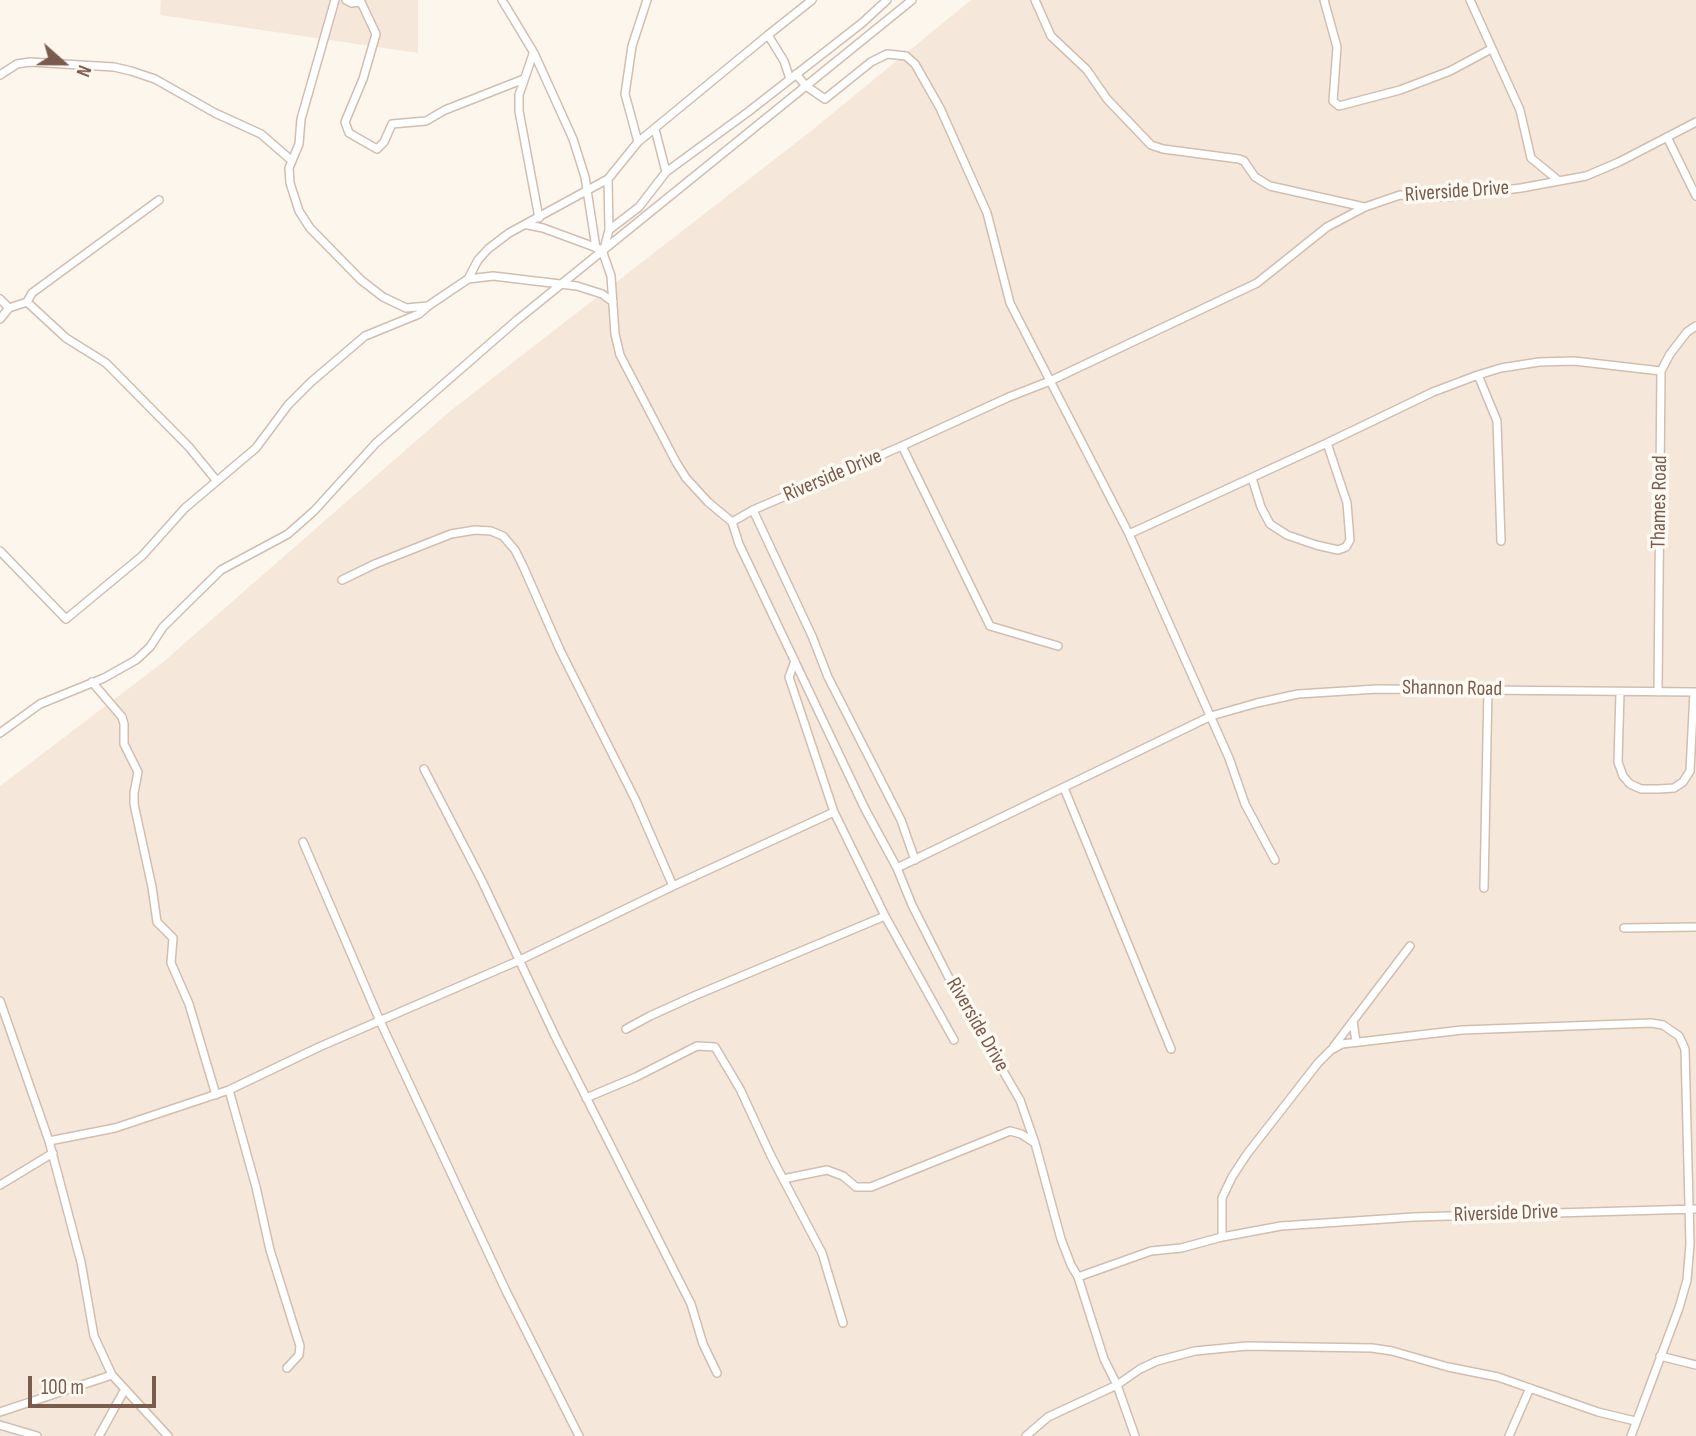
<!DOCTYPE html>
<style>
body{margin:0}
#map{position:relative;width:1696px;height:1436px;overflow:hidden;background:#fdf6ec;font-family:"Sofia Sans Condensed",sans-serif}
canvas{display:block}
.north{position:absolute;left:28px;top:28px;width:70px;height:70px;-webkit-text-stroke:5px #fffaf3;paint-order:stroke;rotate:111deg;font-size:19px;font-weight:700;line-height:28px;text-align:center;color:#7a5c4d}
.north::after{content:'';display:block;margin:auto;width:24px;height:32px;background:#7a5c4d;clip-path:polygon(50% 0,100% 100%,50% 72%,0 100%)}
.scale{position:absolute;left:28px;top:1376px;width:128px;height:32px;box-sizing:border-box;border:4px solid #7a5c4d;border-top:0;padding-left:9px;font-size:21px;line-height:24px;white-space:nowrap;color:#7a5c4d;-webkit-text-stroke:5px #fffaf3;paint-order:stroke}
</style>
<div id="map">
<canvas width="1696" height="1436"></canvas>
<div class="north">N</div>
<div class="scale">100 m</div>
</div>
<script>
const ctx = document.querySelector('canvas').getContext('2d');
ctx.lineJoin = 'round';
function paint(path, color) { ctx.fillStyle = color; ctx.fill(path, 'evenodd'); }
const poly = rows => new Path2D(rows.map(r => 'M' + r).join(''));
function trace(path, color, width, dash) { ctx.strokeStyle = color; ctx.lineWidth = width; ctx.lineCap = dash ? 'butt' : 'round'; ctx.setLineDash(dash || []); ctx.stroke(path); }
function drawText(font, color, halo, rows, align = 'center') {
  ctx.font = font + ' "Sofia Sans Condensed",sans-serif'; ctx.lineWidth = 7; ctx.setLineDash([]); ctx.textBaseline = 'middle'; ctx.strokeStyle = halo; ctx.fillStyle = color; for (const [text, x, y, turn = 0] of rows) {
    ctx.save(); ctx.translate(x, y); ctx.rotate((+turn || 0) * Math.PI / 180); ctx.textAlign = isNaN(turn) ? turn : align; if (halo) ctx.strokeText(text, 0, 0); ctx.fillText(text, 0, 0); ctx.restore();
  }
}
const residential = poly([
 [161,0,418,0,418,53,160,15],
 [971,0,1696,0,1696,1436,0,1436,0,786,162,663,449,412,811,131]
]);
const minor = poly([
 [335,0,301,119,299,144,289,168,290,183,299,211,310,228,361,280,383,297,406,308,428,306,468,279,493,276,577,286,602,294,613,302],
 [346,0,352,3,361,2,376,34,363,79,345,122,349,133,377,149,384,142,392,124,426,121,445,110,524,79],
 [502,0,534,53,573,139,585,177,596,248],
 [1035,0,1051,36,1087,70,1107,99,1151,145,1163,149,1239,159,1244,161,1255,177,1270,186,1364,207],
 [1324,0,1337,47,1333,101,1339,106,1400,90,1450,71,1491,49],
 [1470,0,1520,110,1531,158,1559,181],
 [768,35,812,0],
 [533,54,519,95,519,111,539,218],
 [796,74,806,86,825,99,871,62,887,54,906,56,915,64,940,108,987,213,1010,303,1129,534,1229,758,1245,804,1275,860],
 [0,75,17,64,30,62,114,67,131,71,155,79,215,113,261,134,291,160],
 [655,129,666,172],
 [1667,137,1696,196],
 [638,142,625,94,632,46,647,0],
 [608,179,609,230,603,253,611,276,615,334,620,355,676,462,686,478,708,502,732,522],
 [528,225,543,228,600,249],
 [609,230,639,207,666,172,748,112,862,23,887,0],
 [468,279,478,260,488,249,509,233,608,179,638,142,768,35,784,61,790,79],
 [0,299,9,308],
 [27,302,66,338,106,363,189,447,216,480],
 [0,319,9,308,27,302,32,293,159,200],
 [1478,375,1497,421,1501,541],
 [902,446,990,626,1058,646],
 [1252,478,1261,507,1270,524,1287,535,1316,545,1338,550,1346,547,1350,540,1347,503,1327,443],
 [753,510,812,636,828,677,901,820,915,860],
 [1129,534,1327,443,1433,392,1478,375,1501,368,1539,362,1574,361,1661,371],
 [0,551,66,619,142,556,185,508,256,448,288,405,311,382,365,336,419,314,427,307],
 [342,580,375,564,451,534,475,530,491,531,503,536,515,550,523,566,560,650,635,799,673,886],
 [795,661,789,677,834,812,885,916,954,1040],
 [92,682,122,717,124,724,124,744,138,772,134,793,134,804,152,887,157,922,173,938,171,963,189,1004,216,1095],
 [1658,692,1661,371,1670,354,1687,332,1696,326],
 [1620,693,1618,762,1623,776,1630,784,1641,789,1659,789,1674,788,1683,782,1690,771,1694,692],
 [0,733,40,704,104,678,136,660,150,647,163,627,221,570,288,534,314,511,376,443,517,320,912,0],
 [424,769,482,881,555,1036,691,1304,703,1344,717,1373],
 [1064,788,1171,1049],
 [303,842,380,1021,506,1291,579,1436],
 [897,868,1211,716,1257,703,1298,694,1377,689,1696,692],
 [1484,888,1488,689],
 [1624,928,1696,927],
 [0,1001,49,1141,81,1262,94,1336,112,1375,168,1436],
 [1353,1021,1356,1042],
 [626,1029,650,1016,694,996,885,916],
 [1334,1046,1410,946],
 [229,1090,256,1187,270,1250,300,1346,299,1355,287,1368],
 [586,1098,636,1077,697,1046,715,1047,740,1089,771,1156,822,1253,843,1323],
 [49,1141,115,1128,229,1090,319,1047,518,961,673,886,834,812],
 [783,1179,827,1170,843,1176,856,1187,871,1187,1010,1131,1021,1134,1035,1143],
 [0,1185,53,1153],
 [1222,1237,1222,1198,1232,1177,1247,1154,1318,1063,1331,1050,1342,1044,1462,1030,1651,1023,1663,1025,1679,1036,1685,1049,1690,1244,1687,1280,1679,1308,1631,1436],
 [1078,1277,1071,1265,1061,1239,1035,1143,1020,1100,951,982,912,905,897,868,865,809,739,544,732,522,753,510,902,446,1009,397,1050,381,1257,283,1327,227,1365,207,1400,195,1446,197,1521,188,1586,176,1619,162,1696,122],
 [1660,1356,1696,1365],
 [0,1412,112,1375],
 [0,1425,37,1436],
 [99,1436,125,1389],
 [1026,1436,1048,1417,1117,1385,1140,1369,1157,1361,1195,1351,1247,1346,1372,1348,1392,1351,1448,1367,1498,1377,1598,1412,1635,1421],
 [1135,1436,1117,1385,1104,1359,1078,1277,1151,1251,1181,1248,1222,1237,1281,1226,1414,1217,1696,1209],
 [1509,1436,1530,1388]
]);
const streetNames = [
 ["Riverside Drive",1457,192,-4],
 ["Riverside Drive",833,476,-23],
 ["Thames Road",1660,502,-89],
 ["Shannon Road",1452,689,1],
 ["Riverside Drive",977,1025,60],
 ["Riverside Drive",1506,1214,-2]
];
paint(residential, '#f5e8da');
trace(minor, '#d1beb0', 10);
trace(minor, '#fff', 7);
drawText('21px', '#7a5c4d', '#fffaf3', streetNames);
</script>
